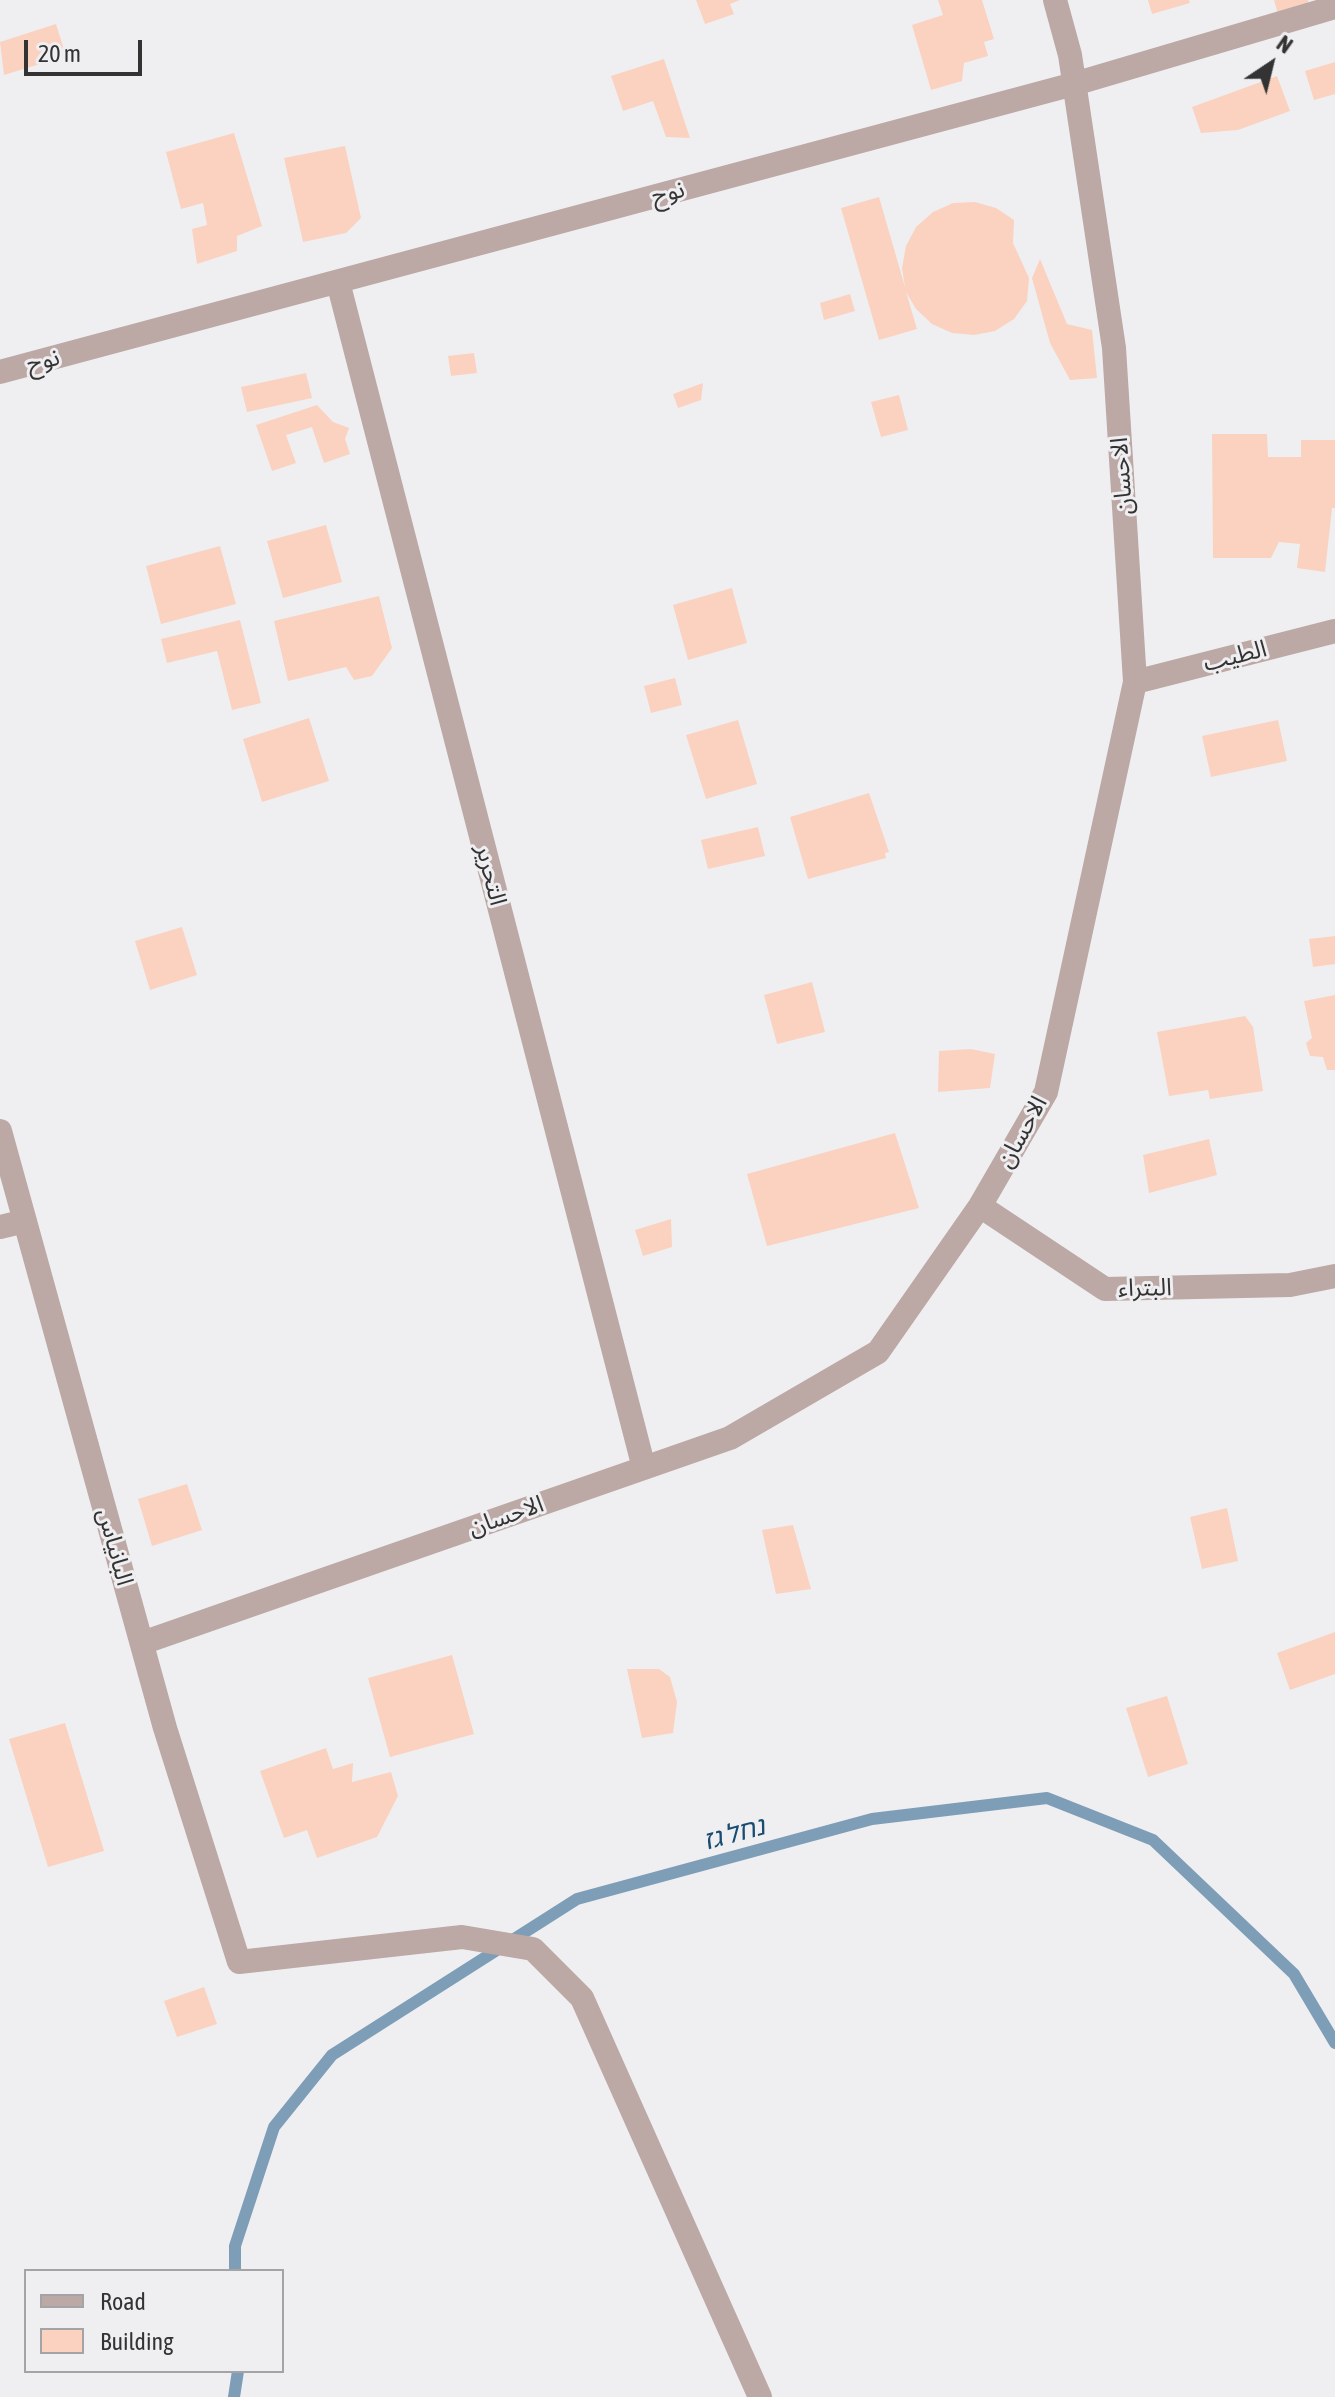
<!DOCTYPE html>
<meta charset="utf-8">
<style>
body{margin:0}
#map{position:relative;width:1335px;height:2397px;overflow:hidden;background:#efeff2;font-family:"Asap Condensed",sans-serif}
canvas{display:block}
.legend{position:absolute;left:24px;top:2269px;width:260px;height:104px;box-sizing:border-box;background:#efeff2;border:2px solid #a4a4a6;margin:0;padding:10px 14px;list-style:none;font-size:24px;color:#333334}
.legend li{display:flex;align-items:center;gap:16px;height:40px}
.legend b{width:40px;border:2px solid #a4a4a6}
.north{position:absolute;left:1231px;top:24px;width:80px;height:80px;-webkit-text-stroke:6px #efeff2;paint-order:stroke;rotate:35deg;font-size:22px;font-weight:700;line-height:32px;text-align:center;color:#333334}
.north::after{content:'';display:block;margin:auto;width:28px;height:36px;background:#333334;clip-path:polygon(50% 0,100% 100%,50% 72%,0 100%)}
.scale{position:absolute;left:24px;top:40px;width:118px;height:36px;box-sizing:border-box;border:4px solid #333334;border-top:0;padding-left:10px;font-size:24px;line-height:28px;white-space:nowrap;color:#333334;-webkit-text-stroke:6px #efeff2;paint-order:stroke}
</style>
<div id="map">
<canvas width="1335" height="2397"></canvas>
<ul class="legend">
<li><b style="height:10px;background:#bca8a5"></b>Road</li>
<li><b style="height:22px;background:#fad2bf"></b>Building</li>
</ul>
<div class="north">N</div>
<div class="scale">20 m</div>
</div>
<script>
const ctx = document.querySelector('canvas').getContext('2d');
ctx.lineJoin = 'round';
const poly = rows => new Path2D(rows.map(r => 'M' + r).join(''));
function trace(path, color, width, dash) { ctx.strokeStyle = color; ctx.lineWidth = width; ctx.lineCap = dash ? 'butt' : 'round'; ctx.setLineDash(dash || []); ctx.stroke(path); }
function paint(path, color) { ctx.fillStyle = color; ctx.fill(path, 'evenodd'); }
function drawText(font, color, halo, rows, align = 'center') {
  ctx.font = font + ' "Asap Condensed","Noto Sans Arabic","Noto Sans Hebrew",sans-serif'; ctx.lineWidth = 6; ctx.setLineDash([]); ctx.textBaseline = 'middle'; ctx.strokeStyle = halo; ctx.fillStyle = color; for (const [text, x, y, turn = 0] of rows) {
    ctx.save(); ctx.translate(x, y); ctx.rotate((+turn || 0) * Math.PI / 180); ctx.textAlign = isNaN(turn) ? turn : align; if (halo) ctx.strokeText(text, 0, 0); ctx.fillText(text, 0, 0); ctx.restore();
  }
}
const stream = poly([
 [235,2271,235,2246,274,2127,332,2055,577,1899,872,1819,1047,1798,1153,1840,1294,1974,1335,2043],
 [234,2397,238,2371]
]);
const building = poly([
 [696,0,740,0,730,4,734,14,705,24],
 [938,0,982,0,994,39,984,42,988,56,964,63,962,81,931,90,912,25,943,15],
 [1148,0,1189,0,1190,3,1152,14],
 [1274,0,1308,0,1309,5,1278,14],
 [56,24,66,56,4,75,0,42],
 [664,59,690,138,666,137,653,101,623,111,611,76],
 [1335,62,1335,94,1314,100,1305,71],
 [1277,76,1290,111,1238,130,1201,133,1192,107],
 [234,133,262,226,237,236,237,251,197,264,192,229,207,225,203,203,181,209,166,152],
 [345,146,361,218,346,233,303,242,284,158],
 [879,197,905,287,902,268,906,246,916,227,933,212,953,203,975,202,996,208,1014,220,1013,243,1029,278,1027,301,1014,319,995,331,974,335,952,333,932,324,916,309,906,292,917,329,879,340,841,208],
 [1040,259,1067,324,1092,330,1097,378,1070,380,1050,343,1032,278],
 [850,294,855,311,824,320,820,303],
 [474,353,477,373,451,376,448,356],
 [306,373,312,398,247,412,241,387],
 [703,383,701,400,678,408,673,394],
 [899,395,908,430,881,437,871,402],
 [317,405,333,422,349,428,345,439,350,454,324,463,312,427,286,435,296,463,272,471,256,425],
 [1212,434,1267,434,1268,457,1301,457,1301,440,1335,440,1335,508,1332,508,1325,572,1297,568,1300,544,1279,542,1271,558,1213,558],
 [326,525,342,582,283,598,267,541],
 [220,546,236,604,161,624,146,566],
 [732,588,747,643,688,660,673,605],
 [379,596,392,648,372,676,354,680,346,667,288,681,274,621],
 [240,620,261,703,232,710,217,651,167,663,161,639],
 [675,678,682,705,651,713,644,686],
 [309,718,329,781,262,802,243,739],
 [738,720,757,784,706,799,686,735],
 [1278,720,1287,761,1211,777,1202,736],
 [869,793,889,852,885,853,886,858,808,879,790,817],
 [758,827,765,856,708,869,701,840],
 [182,927,197,975,150,990,135,941],
 [1335,936,1335,964,1313,967,1309,939],
 [812,982,825,1032,777,1044,764,995],
 [1335,995,1335,1070,1327,1070,1323,1057,1310,1056,1306,1043,1312,1038,1304,1001],
 [1245,1016,1253,1027,1263,1091,1210,1099,1208,1090,1169,1096,1157,1032],
 [971,1049,995,1054,990,1088,938,1092,939,1051],
 [895,1133,919,1208,767,1246,747,1174],
 [1209,1139,1217,1175,1149,1193,1143,1155],
 [671,1219,672,1247,643,1256,635,1230],
 [187,1484,202,1530,152,1546,138,1499],
 [1227,1508,1238,1561,1202,1569,1190,1517],
 [793,1525,811,1589,776,1594,762,1530],
 [1335,1632,1335,1674,1290,1690,1277,1653],
 [452,1655,474,1734,390,1757,368,1678],
 [627,1669,659,1669,670,1677,677,1702,673,1733,642,1738],
 [1167,1696,1188,1764,1148,1777,1126,1708],
 [65,1723,104,1851,48,1867,9,1739],
 [326,1748,333,1769,353,1763,352,1782,391,1772,398,1796,377,1837,317,1858,307,1830,284,1838,260,1771],
 [204,1987,217,2024,177,2037,164,2001]
]);
const minor = poly([
 [338,282,644,1468],
 [0,372,1074,84,1335,7],
 [1135,682,1335,631],
 [0,1131,165,1728,239,1962,462,1937,533,1949,582,1998,760,2397],
 [980,1206,1105,1289,1290,1285,1335,1276],
 [0,1227,25,1221],
 [142,1643,730,1438,878,1352,980,1206,1046,1092,1135,682,1114,348,1070,55,1055,0]
]);
const streetNames = [
 ["نوح",668,193,-15],
 ["نوح",43,361,-15],
 ["الاحسان",1122,476,-94],
 ["الطيب",1235,656,-14],
 ["التحرير",491,875,76],
 ["الاحسان",1022,1132,-61],
 ["البتراء",1145,1288,-1],
 ["الاحسان",506,1516,-19],
 ["البانياس",115,1547,75]
];
const waterNames = [
 ["נחל גז",734,1834,-15]
];
trace(stream, '#7e9db7', 12);
paint(building, '#fad2bf');
trace(minor, '#bca8a5', 24);
drawText('24px', '#333334', '#efeff2', streetNames);
drawText('italic 26px', '#194c71', '#efeff2', waterNames);
</script>
